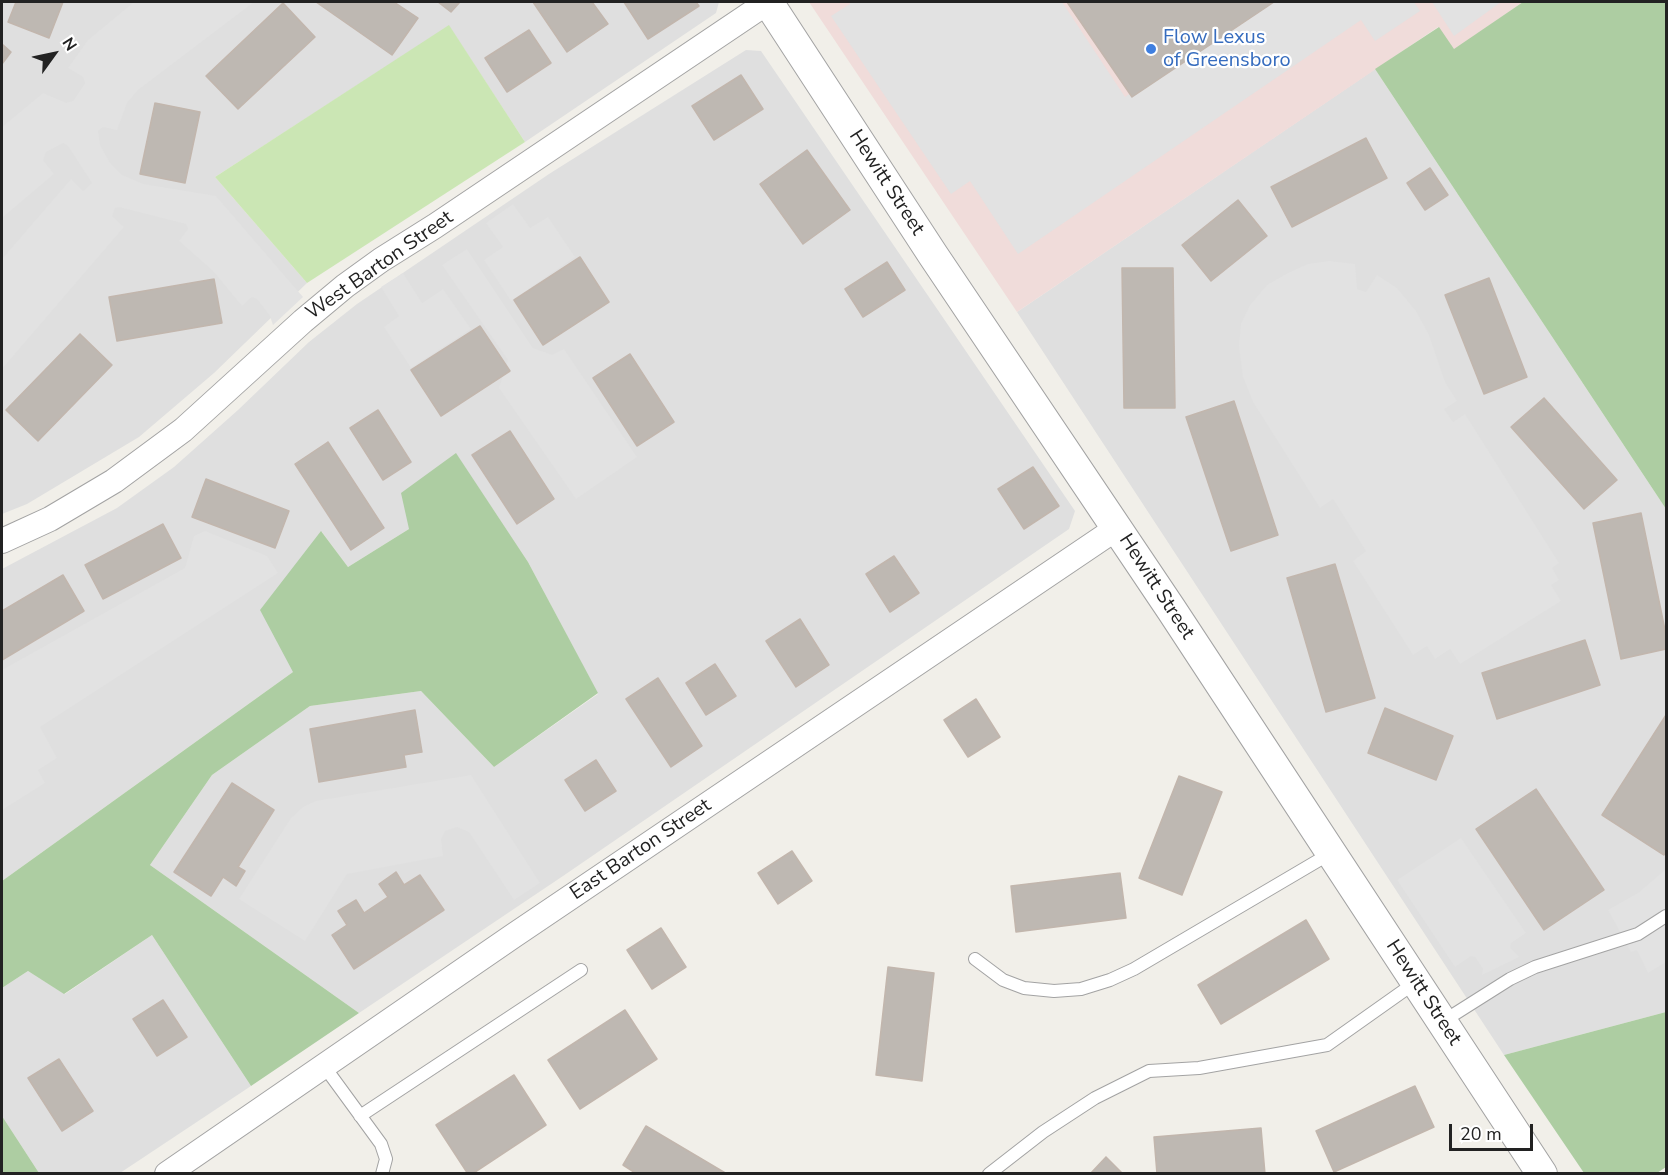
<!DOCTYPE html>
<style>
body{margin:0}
#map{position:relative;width:1668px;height:1175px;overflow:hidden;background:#f1efe9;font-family:"Nunito Sans",sans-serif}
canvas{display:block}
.frame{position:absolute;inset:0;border:3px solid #222;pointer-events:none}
.north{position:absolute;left:24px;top:24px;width:60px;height:60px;-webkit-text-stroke:4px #fff;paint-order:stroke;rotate:57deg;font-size:16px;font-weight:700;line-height:24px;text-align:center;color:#222}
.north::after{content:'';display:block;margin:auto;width:21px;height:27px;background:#222;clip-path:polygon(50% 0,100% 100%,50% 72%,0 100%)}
.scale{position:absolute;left:1449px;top:1124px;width:84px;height:27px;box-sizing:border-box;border:3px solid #222;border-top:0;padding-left:8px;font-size:18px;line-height:21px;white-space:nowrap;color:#222;-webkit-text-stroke:4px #fff;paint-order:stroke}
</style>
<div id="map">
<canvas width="1668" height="1175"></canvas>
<div class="frame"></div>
<div class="north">N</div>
<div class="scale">20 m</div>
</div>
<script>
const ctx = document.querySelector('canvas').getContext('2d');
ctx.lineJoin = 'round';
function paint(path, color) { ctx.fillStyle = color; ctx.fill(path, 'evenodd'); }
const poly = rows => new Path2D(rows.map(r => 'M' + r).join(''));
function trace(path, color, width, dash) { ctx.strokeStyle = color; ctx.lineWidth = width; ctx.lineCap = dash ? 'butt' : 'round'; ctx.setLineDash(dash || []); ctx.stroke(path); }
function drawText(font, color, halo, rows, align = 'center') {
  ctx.font = font + ' "Nunito Sans",sans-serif'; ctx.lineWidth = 4.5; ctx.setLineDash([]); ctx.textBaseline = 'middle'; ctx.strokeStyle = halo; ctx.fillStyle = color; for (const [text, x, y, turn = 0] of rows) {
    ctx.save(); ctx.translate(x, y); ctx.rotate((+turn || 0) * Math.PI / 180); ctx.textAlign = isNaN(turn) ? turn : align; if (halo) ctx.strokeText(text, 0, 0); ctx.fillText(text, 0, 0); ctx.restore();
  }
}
const residential = poly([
 [2,2,719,2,716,13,525,142,449,26,215,177,307,283,214,373,139,437,27,504,2,514],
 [746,50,761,51,1075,511,1069,529,563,876,359,1013,150,865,212,775,310,706,421,691,494,767,598,694,528,562,456,454,409,529,348,567,322,532,293,672,2,881,2,569,117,508,174,467,238,410,309,342,357,304,549,174],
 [1375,69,1666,509,1666,1012,1504,1055,1017,312],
 [152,935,251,1086,120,1173,39,1173,2,1116,2,988,28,971,65,994]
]);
const commercial = poly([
 [809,2,1523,2,1454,50,1438,27,1017,312]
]);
const grass = poly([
 [449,25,525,142,307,283,215,177]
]);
const forest = poly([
 [1523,2,1666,2,1666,509,1375,69,1439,27,1454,49],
 [456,453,528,562,598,693,494,767,421,691,310,706,212,775,150,865,359,1013,251,1086,152,935,64,994,28,971,2,988,2,881,293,672,260,610,321,531,348,567,409,529,401,493],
 [1666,1012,1666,1167,1657,1173,1584,1173,1504,1055],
 [2,1116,39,1173,2,1173]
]);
const parking = poly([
 [134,2,254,2,138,90,127,103,117,130,103,127,98,131,100,145,110,163,122,175,143,184,216,196,303,297,273,325,270,316,257,299,252,297,242,306,213,271,179,241,188,229,186,224,119,207,115,208,112,216,124,227,2,369,2,259,71,179,83,191,92,183,68,146,63,143,46,152,43,160,54,174,2,218,2,127,43,93,66,103,73,101,85,83,83,77,68,68,88,40],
 [849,2,1062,2,1125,97,1266,2,1414,2,1420,11,1375,41,1361,20,1018,254,970,181,951,194,831,16,850,4],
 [1432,2,1501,2,1454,36],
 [513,204,530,228,548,217,575,257,511,301,484,260,503,247,486,223],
 [467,249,533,348,552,355,564,349,637,457,576,499,499,388,508,360,442,265],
 [1329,261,1355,264,1357,289,1366,292,1377,275,1397,288,1416,311,1429,335,1445,382,1457,401,1444,409,1453,422,1465,414,1559,563,1552,568,1559,580,1551,585,1561,601,1460,664,1450,649,1435,659,1427,646,1413,655,1353,561,1366,551,1333,499,1320,508,1253,402,1243,377,1239,346,1241,324,1250,305,1267,285,1288,273,1308,264],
 [403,273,422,303,443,289,471,329,411,368,384,327,399,316,381,287],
 [205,531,267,556,278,573,40,727,57,758,38,770,45,783,2,810,2,670,185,568,194,536],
 [471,775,540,883,514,900,469,832,457,827,445,831,441,839,443,856,347,874,305,941,239,899,291,818,303,807,316,801],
 [1461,838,1526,933,1511,943,1510,947,1519,957,1482,975,1483,969,1475,957,1471,956,1455,967,1397,880],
 [1666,869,1666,962,1648,973,1637,950,1631,952,1608,910,1638,893]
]);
const building = poly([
 [16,2,63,2,49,38,8,22,16,2],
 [316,2,394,2,418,18,392,55,316,2],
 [438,2,460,2,451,12,438,2],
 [533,2,592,2,608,24,567,52,533,2],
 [624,2,696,2,699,6,648,39,624,2],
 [1067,2,1274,2,1132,97,1067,2],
 [283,3,315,37,238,109,206,76,283,3],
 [529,30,551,63,507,92,485,58,529,30],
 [2,44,11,52,2,64,2,44],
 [741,75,763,109,714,140,692,106,741,75],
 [155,103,200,112,185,183,140,174,155,103],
 [1366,138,1387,178,1292,227,1271,187,1366,138],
 [807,150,850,210,803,244,760,184,807,150],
 [1430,168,1448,195,1425,210,1407,183,1430,168],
 [1238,200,1267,236,1211,281,1182,245,1238,200],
 [580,257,609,302,543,345,514,300,580,257],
 [887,262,905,290,863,317,845,289,887,262],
 [1122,268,1173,268,1175,408,1124,408,1122,268],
 [1489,278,1527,377,1484,394,1445,295,1489,278],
 [214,279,222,323,117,341,109,297,214,279],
 [480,326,510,371,441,416,411,370,480,326],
 [80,334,112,365,38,441,6,410,80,334],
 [630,354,674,422,637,446,593,378,630,354],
 [1544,398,1617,480,1584,509,1511,427,1544,398],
 [1234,401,1278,535,1231,551,1186,417,1234,401],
 [378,410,411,462,383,480,350,428,378,410],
 [510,431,554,499,517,524,472,455,510,431],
 [328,442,384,528,351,550,295,464,328,442],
 [1033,467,1059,506,1024,529,998,489,1033,467],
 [206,479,289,511,275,548,192,517,206,479],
 [1641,513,1666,635,1666,649,1621,659,1593,523,1641,513],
 [163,524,181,558,103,599,85,565,163,524],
 [894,556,919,593,890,612,866,574,894,556],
 [1335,564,1375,698,1326,712,1287,578,1335,564],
 [63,575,84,611,2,660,2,611,63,575],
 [800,619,829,665,796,687,766,641,800,619],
 [1585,640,1600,685,1497,719,1482,673,1585,640],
 [715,664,736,696,706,715,686,683,715,664],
 [658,678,702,746,671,767,626,699,658,678],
 [976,699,1000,737,968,757,944,720,976,699],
 [1385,708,1453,736,1436,780,1368,753,1385,708],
 [415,710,422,752,404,755,406,767,319,782,310,729,415,710],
 [1666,715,1666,851,1664,855,1602,815,1666,715],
 [596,760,616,791,585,811,565,780,596,760],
 [1179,776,1222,792,1182,895,1139,878,1179,776],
 [232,783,274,810,238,867,245,871,236,886,223,877,211,896,174,872,232,783],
 [1536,789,1604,890,1544,930,1476,829,1536,789],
 [792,851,812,881,778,904,758,873,792,851],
 [396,872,404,885,420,875,444,910,354,969,332,935,347,925,338,911,356,900,364,913,388,897,379,884,396,872],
 [1120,873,1126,918,1016,932,1011,886,1120,873],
 [1306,920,1329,959,1221,1024,1198,985,1306,920],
 [661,928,686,967,652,989,627,950,661,928],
 [888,967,934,973,922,1081,876,1075,888,967],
 [163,1000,187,1037,157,1056,133,1019,163,1000],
 [625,1010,657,1059,580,1109,548,1060,625,1010],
 [59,1059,93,1111,62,1131,28,1078,59,1059],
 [514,1075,546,1125,472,1174,468,1174,436,1125,514,1075],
 [1415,1086,1434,1127,1334,1172,1316,1131,1415,1086],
 [646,1126,727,1174,637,1174,623,1165,646,1126],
 [1261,1128,1265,1174,1157,1174,1154,1137,1261,1128],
 [1106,1157,1123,1174,1090,1174,1106,1157]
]);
const service = poly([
 [975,959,1003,980,1024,988,1054,991,1081,989,1110,980,1134,969,1331,853],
 [1442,1022,1510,979,1535,967,1638,934,1666,916],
 [324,1066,381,1144,386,1159,382,1174],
 [360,1116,581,970],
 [989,1174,1043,1132,1095,1098,1149,1071,1199,1068,1327,1045,1416,982]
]);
const minor = poly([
 [2,541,50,519,114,481,183,430,303,321,345,286,381,260,435,226,768,2],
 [167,1174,513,936,1117,528]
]);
const tertiary = poly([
 [768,2,933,255,1171,609,1542,1174]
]);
const markers = [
 [1151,49,6,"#3f7fe0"]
];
const shopNames = [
 ["Flow Lexus",1163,38],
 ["of Greensboro",1163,61]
];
const streetNames = [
 ["Hewitt Street",886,183,57],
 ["West Barton Street",380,266,-35],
 ["Hewitt Street",1156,587,57],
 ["East Barton Street",641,850,-34],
 ["Hewitt Street",1423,993,57]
];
paint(residential, '#dfdfdf');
paint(commercial, '#f0dcda');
paint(grass, '#cbe6b4');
paint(forest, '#adcda2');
paint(parking, '#e2e2e2');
paint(building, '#beb8b2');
trace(building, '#c2b6ad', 1.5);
trace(service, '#a3a3a3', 14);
trace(minor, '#a3a3a3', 26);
trace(tertiary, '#a3a3a3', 32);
trace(service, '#fff', 12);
trace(minor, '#fff', 24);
trace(tertiary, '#fff', 30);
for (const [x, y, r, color] of markers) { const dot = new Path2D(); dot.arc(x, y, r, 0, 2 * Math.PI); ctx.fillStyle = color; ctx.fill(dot); trace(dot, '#fff', 2); }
drawText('20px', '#366cbe', '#fff', shopNames, 'left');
drawText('20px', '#222', '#fff', streetNames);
</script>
